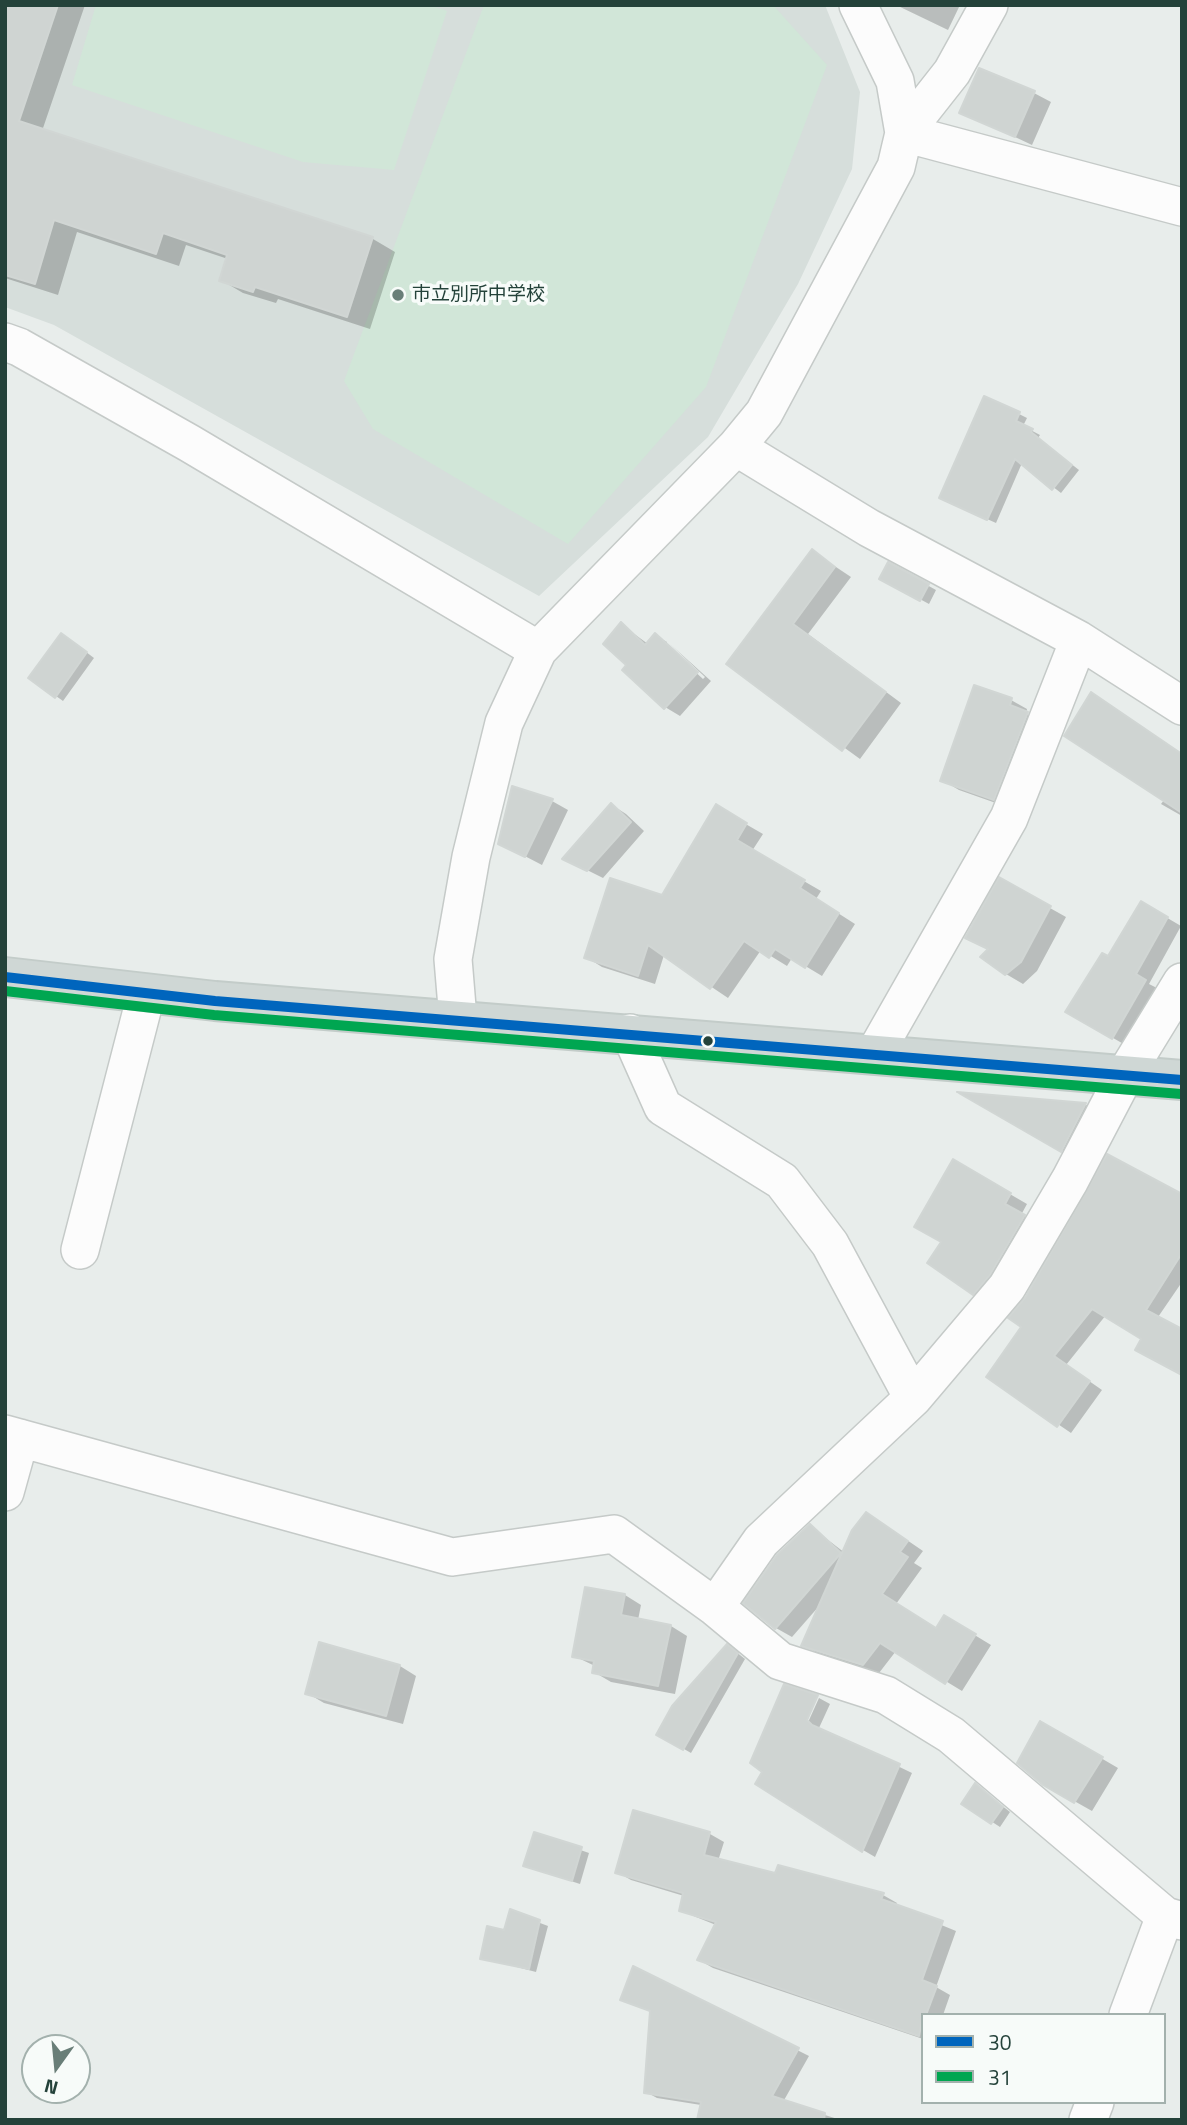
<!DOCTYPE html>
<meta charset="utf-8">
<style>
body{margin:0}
#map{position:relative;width:1187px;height:2125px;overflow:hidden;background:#e8edeb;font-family:"Titillium Web",sans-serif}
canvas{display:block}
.frame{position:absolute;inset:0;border:7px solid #24423a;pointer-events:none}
.legend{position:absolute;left:921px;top:2013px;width:245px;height:91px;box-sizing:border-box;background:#f7fbf9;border:2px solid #a3b1ad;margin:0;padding:9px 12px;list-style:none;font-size:21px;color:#24423a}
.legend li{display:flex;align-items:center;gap:14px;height:35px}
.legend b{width:35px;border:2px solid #a3b1ad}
.north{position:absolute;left:21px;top:2034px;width:70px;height:70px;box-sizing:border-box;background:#f7fbf9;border:2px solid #a3b1ad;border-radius:50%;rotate:195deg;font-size:19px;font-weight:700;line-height:28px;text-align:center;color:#24423a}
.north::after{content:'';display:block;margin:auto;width:24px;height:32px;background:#697e78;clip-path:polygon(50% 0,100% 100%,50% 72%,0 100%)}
</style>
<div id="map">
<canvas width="1187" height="2125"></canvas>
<div class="frame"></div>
<ul class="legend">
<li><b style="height:9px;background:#0065bd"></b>30</li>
<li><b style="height:9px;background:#00a651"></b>31</li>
</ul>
<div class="north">N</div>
</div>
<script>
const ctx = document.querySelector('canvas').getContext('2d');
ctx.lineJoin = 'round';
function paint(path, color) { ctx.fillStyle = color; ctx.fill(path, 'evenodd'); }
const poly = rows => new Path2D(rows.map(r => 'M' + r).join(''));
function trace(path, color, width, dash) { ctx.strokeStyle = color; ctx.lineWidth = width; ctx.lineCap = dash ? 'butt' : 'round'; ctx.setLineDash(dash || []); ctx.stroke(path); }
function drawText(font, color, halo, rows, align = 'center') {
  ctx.font = font + ' "Titillium Web","Noto Sans JP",sans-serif'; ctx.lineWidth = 7; ctx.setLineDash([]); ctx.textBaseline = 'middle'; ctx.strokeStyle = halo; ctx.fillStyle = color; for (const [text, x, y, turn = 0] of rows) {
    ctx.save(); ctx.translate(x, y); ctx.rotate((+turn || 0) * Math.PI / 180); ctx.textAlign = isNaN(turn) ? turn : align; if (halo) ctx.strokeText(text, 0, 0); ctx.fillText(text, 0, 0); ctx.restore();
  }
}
const built = poly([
 [5,5,825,5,860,92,852,169,798,284,708,437,539,596,54,325,5,307]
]);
const green = poly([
 [96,5,429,5,447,11,394,170,303,162,72,85],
 [484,5,773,5,827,65,706,387,568,544,373,429,344,381]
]);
const shadow = poly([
 [5,5,85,5,42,131,373,239,395,252,370,329,278,299,276,303,243,293,221,280,228,259,186,245,179,266,77,232,58,295,5,278],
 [896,5,960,5,948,30],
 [1034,93,1051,102,1032,145,962,112],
 [1019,414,1027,418,1023,426,1040,435,1038,438,1079,470,1061,493,1022,463,996,523,949,502],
 [812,551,851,577,808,634,901,703,860,759,729,664],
 [889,564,936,590,929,604,881,578],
 [622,625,648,644,656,636,667,642,667,646,703,679,705,677,670,644,711,681,680,716,665,707,629,665],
 [69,639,94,658,63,701,56,696],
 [1092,694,1182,754,1182,816,1161,804,1164,800],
 [1011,700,1027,709,1026,714,1043,723,1010,808,959,790,942,780],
 [552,801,568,810,542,865,517,852],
 [612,805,626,814,644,831,603,878,579,866],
 [716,807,763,834,752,851,821,891,816,899,855,924,822,976,792,958,787,966,761,950,728,998,664,955,655,984,602,967,586,957,663,897],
 [1000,880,1066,917,1037,971,1023,984,1006,974,990,950,967,937],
 [1142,903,1181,926,1149,984,1159,989,1127,1046,1068,1012,1109,959],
 [964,1094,1086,1105,1093,1109,1070,1155],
 [953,1161,1027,1204,1021,1215,1041,1226,991,1303,974,1293,943,1242],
 [1182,1196,1182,1282,1143,1339,1106,1315,1066,1365,1102,1390,1071,1433,989,1377],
 [882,1523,923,1551,914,1563,922,1568,896,1604,937,1630,945,1617,991,1645,962,1691,896,1651,879,1673,819,1654,804,1645,820,1605,792,1637,776,1628,810,1526,845,1553],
 [625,1595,641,1605,638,1620,671,1626,687,1636,675,1694,611,1682,594,1672,595,1666,574,1656],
 [320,1644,400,1666,416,1676,403,1724,324,1703,307,1693],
 [735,1651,745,1659,691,1753,658,1734],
 [819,1698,830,1704,819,1728,912,1773,875,1857,863,1850,802,1727,805,1729],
 [1041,1723,1118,1768,1092,1811,1044,1784],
 [976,1785,1010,1812,1000,1827,963,1803],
 [635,1812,710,1834,724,1842,718,1861,777,1876,883,1895,897,1903,895,1906,956,1931,936,1987,950,1995,943,2015,923,2015,923,2039,713,1968,699,1960,716,1925,681,1911,684,1896,631,1880,617,1872],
 [535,1834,589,1853,580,1884,525,1866],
 [511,1912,548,1926,536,1972,482,1958,505,1932],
 [634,1968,809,2056,783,2102,841,2120,697,2120,701,2105,657,2098,646,2092,652,2012,623,1999]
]);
const building = poly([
 [5,5,58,5,19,121,373,237,347,317,255,287,253,292,219,281,227,255,163,233,156,254,54,220,35,284,5,275,5,5],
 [979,68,1035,91,1015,137,959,113,979,68],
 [984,396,1020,412,1016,421,1033,429,1031,432,1072,465,1052,490,1015,459,987,520,939,498,984,396],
 [812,549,835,567,793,624,886,692,842,751,726,664,812,549],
 [888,562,929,584,920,601,879,579,888,562],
 [621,622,645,645,655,633,698,672,664,709,622,670,626,665,603,644,621,622],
 [61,633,87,652,55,698,28,678,61,633],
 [974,685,1012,698,1010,705,1028,712,994,800,940,781,974,685],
 [1091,692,1182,754,1182,813,1064,736,1091,692],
 [512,786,553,799,525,857,498,844,512,786],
 [611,803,631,822,587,871,562,859,611,803],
 [716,804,747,823,737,840,805,880,800,888,839,913,805,968,775,949,769,958,744,941,710,989,648,945,638,976,584,958,610,878,662,895,716,804],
 [999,877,1051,906,1021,962,1005,975,980,957,988,949,965,938,999,877],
 [1141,901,1168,917,1136,974,1146,980,1112,1039,1065,1012,1102,953,1108,956,1141,901],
 [957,1092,1086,1103,1061,1152,957,1092],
 [1107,1154,1182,1194,1182,1253,1146,1310,1182,1329,1182,1375,1135,1350,1141,1339,1092,1309,1054,1356,1090,1381,1057,1427,986,1377,1021,1327,1008,1318,1025,1298,1107,1154],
 [953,1159,1011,1193,1005,1204,1025,1215,990,1275,973,1295,927,1263,941,1242,914,1227,953,1159],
 [866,1512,908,1541,900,1552,908,1557,882,1594,936,1628,944,1615,976,1634,945,1684,880,1643,863,1665,801,1646,852,1530,866,1512],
 [810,1524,841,1553,775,1629,743,1603,777,1555,810,1524],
 [585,1587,625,1594,621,1615,671,1625,658,1686,592,1673,594,1661,572,1657,585,1587],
 [319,1642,400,1665,386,1716,305,1694,319,1642],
 [727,1644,738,1653,683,1750,656,1735,672,1706,727,1644],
 [784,1684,818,1695,807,1720,812,1725,900,1764,862,1852,755,1784,762,1772,750,1763,784,1684],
 [1040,1721,1103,1757,1074,1803,1043,1785,1017,1763,1040,1721],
 [975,1783,1003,1807,991,1824,961,1804,975,1783],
 [633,1810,710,1832,704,1855,775,1873,778,1865,884,1893,881,1899,943,1921,922,1980,937,1986,926,2015,923,2015,919,2036,697,1960,716,1922,679,1911,683,1893,615,1873,633,1810],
 [534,1832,582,1847,572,1881,523,1866,534,1832],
 [510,1909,540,1920,529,1969,480,1959,487,1926,504,1930,510,1909],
 [633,1966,799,2048,772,2096,825,2113,824,2120,697,2120,701,2102,644,2093,650,2011,620,2000,633,1966]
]);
const minor = poly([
 [904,133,1182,207],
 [904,133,952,72,989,5],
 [5,342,19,347,189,443,538,650],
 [736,447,869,528,1079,640,1182,706],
 [458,1019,453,959,471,857,504,723,538,650,736,447,764,413,896,167,904,133,895,81,858,5],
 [630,1033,663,1107,782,1181,830,1244,913,1398],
 [874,1055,1009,818,1079,640],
 [80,1250,146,995],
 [5,1434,452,1557,614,1534,715,1607,780,1661,886,1695,951,1735,1165,1916,1182,1921],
 [5,1492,20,1438],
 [715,1607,761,1541,913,1398,1007,1287,1070,1180,1125,1075,1182,982],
 [1128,2015,1165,1916],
 [1088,2120,1095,2102]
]);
const major = poly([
 [5,977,215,1001,1182,1080]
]);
const bus1 = poly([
 [5,977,215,1001,1182,1080]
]);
const bus2 = poly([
 [5,991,214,1015,1181,1094]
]);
const markers = [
 [398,295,7,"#697e78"],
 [708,1041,6,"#24423a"]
];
const poiNames = [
 ["市立別所中学校",412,295]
];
paint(built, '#d6dedb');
paint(green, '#d1e6d8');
paint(shadow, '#0003');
paint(building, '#cfd4d2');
trace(building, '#d1d6d4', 2);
trace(minor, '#c5cac8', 40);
trace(major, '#c3ccc9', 42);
trace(minor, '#fcfcfc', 37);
trace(major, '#cfd7d5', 38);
trace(bus1, '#0065bd', 10);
trace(bus2, '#00a651', 10);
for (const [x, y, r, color] of markers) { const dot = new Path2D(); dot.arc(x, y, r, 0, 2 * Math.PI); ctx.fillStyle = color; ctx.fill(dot); trace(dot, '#f7fbf9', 2.5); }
drawText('19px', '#24423a', '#f7fbf9', poiNames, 'left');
</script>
